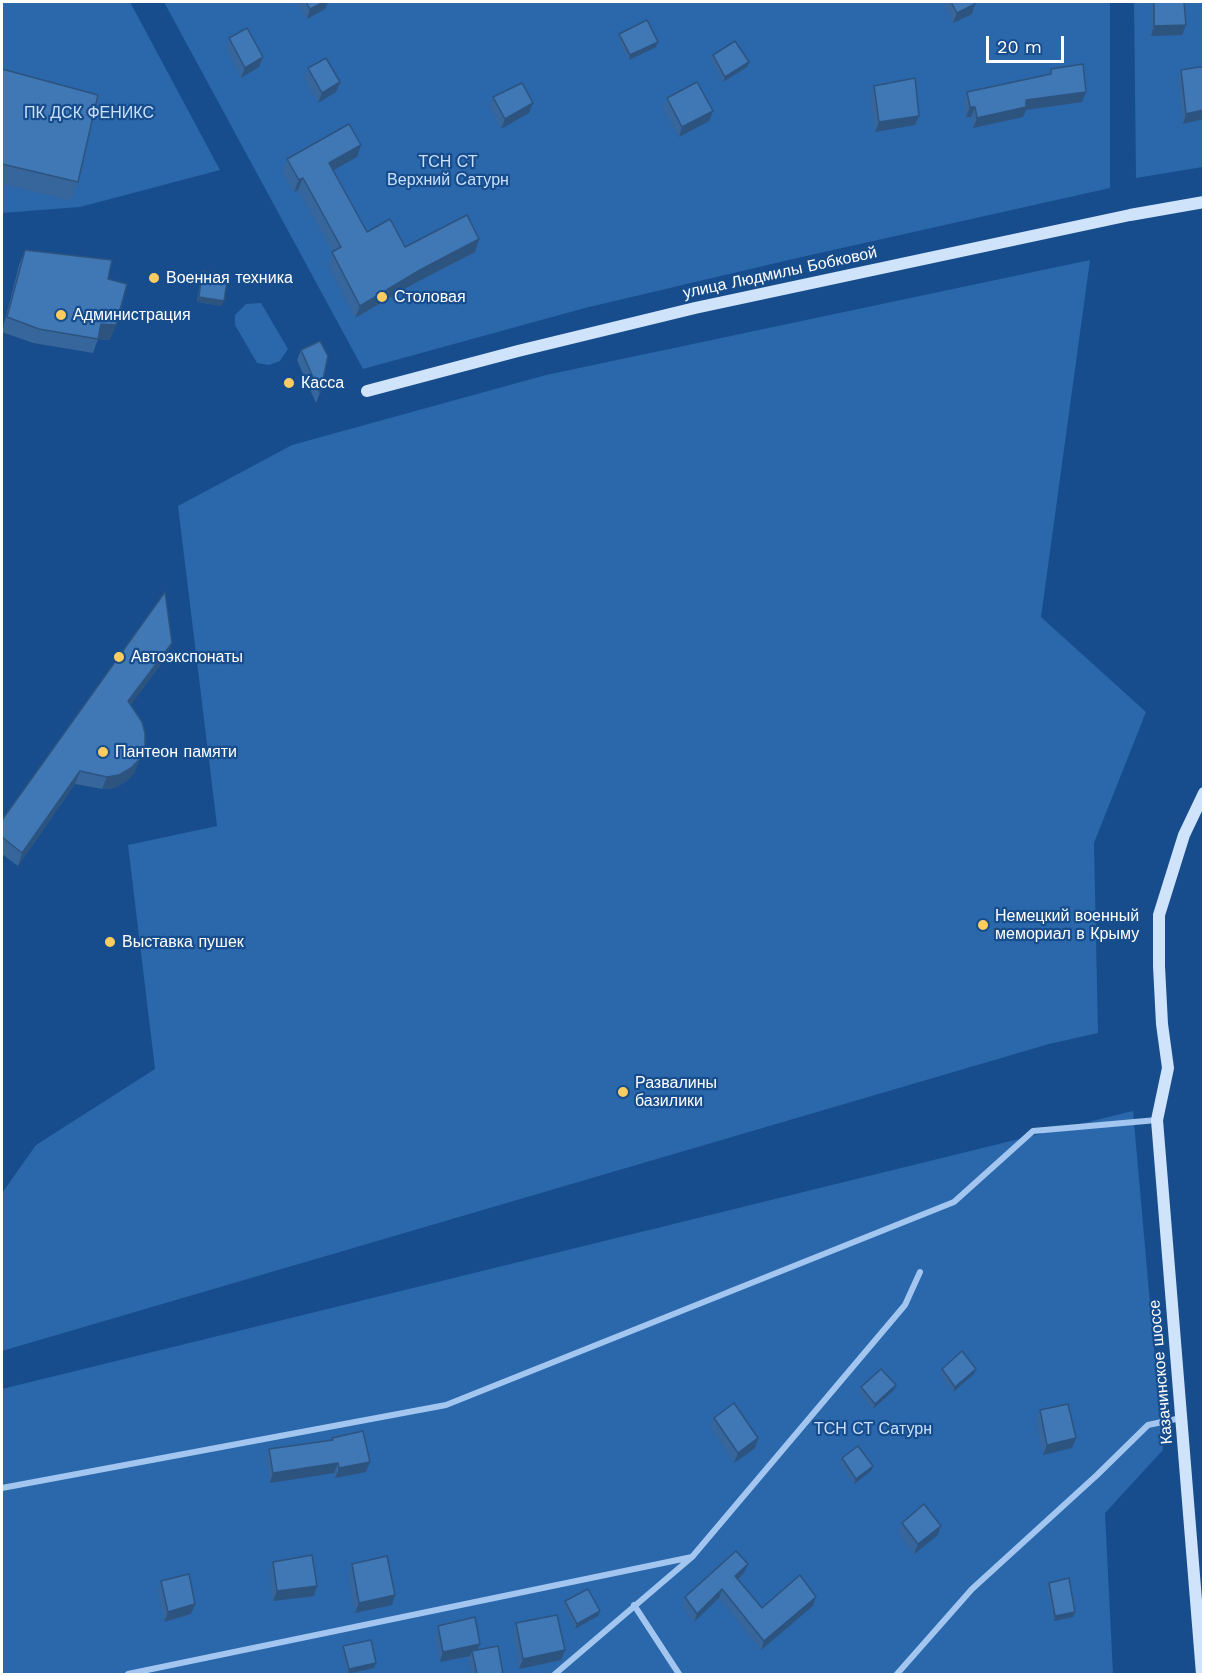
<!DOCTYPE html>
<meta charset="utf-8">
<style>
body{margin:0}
#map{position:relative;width:1205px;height:1676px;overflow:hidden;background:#174d8c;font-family:"Work Sans",sans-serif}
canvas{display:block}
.frame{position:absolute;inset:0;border:3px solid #fff;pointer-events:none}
.scale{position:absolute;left:986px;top:36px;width:78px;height:27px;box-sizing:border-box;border:3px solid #fff;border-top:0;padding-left:8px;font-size:18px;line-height:21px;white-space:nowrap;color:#fff;-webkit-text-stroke:4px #174d8c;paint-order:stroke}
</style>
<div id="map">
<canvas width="1205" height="1676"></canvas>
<div class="frame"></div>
<div class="scale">20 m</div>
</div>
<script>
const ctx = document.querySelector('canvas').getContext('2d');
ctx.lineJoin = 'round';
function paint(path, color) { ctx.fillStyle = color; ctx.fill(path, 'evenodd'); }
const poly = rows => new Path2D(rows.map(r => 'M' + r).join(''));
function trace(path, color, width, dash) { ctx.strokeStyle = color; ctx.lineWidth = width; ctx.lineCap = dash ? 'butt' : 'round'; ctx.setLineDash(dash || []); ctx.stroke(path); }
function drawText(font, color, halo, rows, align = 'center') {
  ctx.font = font + ' "Work Sans",sans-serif'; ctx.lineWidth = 4.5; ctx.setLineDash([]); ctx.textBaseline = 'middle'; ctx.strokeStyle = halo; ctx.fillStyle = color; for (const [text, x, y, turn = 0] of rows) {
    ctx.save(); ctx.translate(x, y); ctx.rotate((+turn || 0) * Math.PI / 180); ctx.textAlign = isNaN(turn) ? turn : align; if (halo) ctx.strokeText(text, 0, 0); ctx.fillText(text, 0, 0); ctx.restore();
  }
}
const green = poly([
 [2,2,130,2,220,170,80,207,2,213],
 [164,2,1110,2,1110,188,793,259,585,308,363,369],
 [1134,2,1203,2,1203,167,1136,178],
 [1090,260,1041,617,1146,712,1094,843,1098,1033,1049,1044,2,1351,2,1193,36,1145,155,1069,128,845,217,826,178,506,292,445,546,375],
 [261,303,288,349,280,361,269,365,257,363,235,325,235,315,246,304],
 [1133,1111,1163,1450,1105,1513,1113,1674,2,1674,2,1389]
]);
const minor = poly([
 [2,1488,446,1405,954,1202,1033,1131,1157,1120],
 [634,1605,679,1674],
 [128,1674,692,1557],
 [555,1674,692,1557,905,1305,920,1272],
 [897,1674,972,1589,1097,1475,1148,1425,1181,1418]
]);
const secondary = poly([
 [367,391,518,351,695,308,1130,215,1204,202],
 [1202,1674,1157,1120,1168,1068,1162,1024,1159,966,1159,915,1184,835,1204,793]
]);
const wall = poly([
 [297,2,328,2,325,9,307,19],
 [943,2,974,2,972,14,953,23],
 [1151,2,1184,2,1186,25,1182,35,1151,36],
 [619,34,658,42,656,47,629,60,618,39],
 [229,38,263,57,259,67,241,78,226,48],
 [713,55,747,67,723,82,711,60],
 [308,68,340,82,336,92,318,103,304,78],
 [2,69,78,182,71,201,2,184],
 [1051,69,1082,102,1026,110,1023,117,973,128,971,117,966,117,964,102,967,92,1049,75],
 [1181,70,1203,119,1183,124,1178,80],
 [874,86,919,116,915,125,875,132,870,96],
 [493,97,529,113,501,129,489,107],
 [667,98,709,121,679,137,663,108],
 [361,145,357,157,333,171,367,232,405,247,479,239,475,252,415,283,355,318,328,265,333,252,298,190,294,192,282,172,287,159],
 [25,250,108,279,110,340,98,339,93,353,33,343,2,332,19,265],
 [202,271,222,306,197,302,201,276],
 [301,350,320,393,316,403,297,360],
 [167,656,131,704,135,772,127,781,115,788,102,789,75,784,18,866,2,854,2,820],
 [942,1369,976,1369,974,1374,953,1392,940,1374],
 [861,1387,894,1390,873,1409,859,1392],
 [1040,1410,1076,1438,1072,1448,1043,1455,1036,1420],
 [714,1418,758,1438,755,1448,734,1463,711,1428],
 [332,1438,366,1472,335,1478,334,1473,270,1483,266,1459,269,1449,331,1440],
 [842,1458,871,1471,854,1484,840,1463],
 [902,1523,941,1526,937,1536,914,1554,898,1533],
 [273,1562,317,1586,314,1596,273,1601,269,1572],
 [352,1564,392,1605,355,1613,348,1574],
 [748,1564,744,1573,738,1579,762,1608,816,1597,813,1606,761,1650,719,1598,694,1622,682,1606,685,1597],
 [161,1581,191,1614,164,1622,158,1591],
 [1049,1583,1075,1612,1073,1617,1054,1621,1047,1588],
 [565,1601,600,1611,598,1616,575,1629,564,1606],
 [516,1623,565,1650,561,1660,519,1669,513,1633],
 [438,1626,478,1650,503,1674,471,1674,468,1661,470,1656,440,1662,435,1636],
 [343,1646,376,1663,374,1668,347,1674,342,1651]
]);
const shadedWall = poly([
 [324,2,328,2,325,9,307,19,310,9],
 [975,4,972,14,953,23,957,13],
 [1186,25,1182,35,1151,36,1154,26],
 [658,42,656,47,629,60,630,55],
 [263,57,259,67,241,78,245,68],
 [749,62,747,67,723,82,725,77],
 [340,82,336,92,318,103,322,93],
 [1086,92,1082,102,1026,110,1023,117,973,128,977,118,1026,100],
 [533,103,529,113,501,129,505,119],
 [970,107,975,107,971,117,966,117],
 [1203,110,1203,119,1183,124,1186,114],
 [713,111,709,121,679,137,682,127],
 [919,116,915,125,875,132,879,122],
 [361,145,357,157,325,175,329,163],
 [303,178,298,190,294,192,299,180],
 [479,239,475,252,415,283,355,318,360,306,420,270],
 [199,297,224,301,222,306,197,302],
 [101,324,116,325,110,340,98,339],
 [172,643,167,656,124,714,128,701],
 [145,746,135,772,127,781,115,788,102,789,107,777],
 [80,771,75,784,18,866,22,853],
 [976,1369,974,1374,953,1392,955,1387],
 [896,1385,894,1390,873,1409,875,1404],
 [758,1438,755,1448,734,1463,738,1453],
 [1076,1438,1072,1448,1043,1455,1047,1445],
 [370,1462,366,1472,335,1478,339,1468],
 [338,1463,334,1473,270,1483,273,1473],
 [873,1466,871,1471,854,1484,856,1479],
 [941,1526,937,1536,914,1554,918,1544],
 [748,1564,744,1573,732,1585,735,1576],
 [317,1586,314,1596,273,1601,277,1591],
 [722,1589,719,1598,694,1622,697,1614],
 [395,1595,392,1605,355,1613,359,1603],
 [816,1597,813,1606,761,1650,764,1641],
 [195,1604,191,1614,164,1622,168,1612],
 [600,1611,598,1616,575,1629,577,1624],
 [1075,1612,1073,1617,1054,1621,1055,1616],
 [480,1644,476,1654,472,1651,470,1656,440,1662,443,1652],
 [565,1650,561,1660,519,1669,523,1659],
 [376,1663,374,1668,347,1674,349,1669]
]);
const building = poly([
 [306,2,324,2,310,9,306,2],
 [951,2,974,2,975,4,957,13,951,2],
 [1154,2,1184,2,1186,25,1154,26,1154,2],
 [647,20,658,42,630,55,619,34,647,20],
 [247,28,263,57,245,68,229,38,247,28],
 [735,41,749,62,725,77,713,55,735,41],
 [326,58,340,82,322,93,308,68,326,58],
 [1083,64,1086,92,1026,100,1026,107,977,118,975,107,970,107,967,92,1051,74,1051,69,1083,64],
 [1199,67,1203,67,1203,110,1186,114,1181,70,1199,67],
 [2,69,98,95,78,182,2,164,2,69],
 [915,78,919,116,879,122,874,86,915,78],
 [697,82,713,111,682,127,667,98,697,82],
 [522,83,533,103,505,119,493,97,522,83],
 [349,124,361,145,329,163,367,232,390,219,405,247,467,215,479,239,420,270,360,306,332,252,341,247,303,178,299,180,287,159,349,124],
 [25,250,112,260,108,279,127,284,116,325,101,324,98,339,39,329,7,317,25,250],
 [202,271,228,275,224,301,199,297,202,271],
 [320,341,328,356,320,393,301,350,320,341],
 [165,592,172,643,128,701,142,722,145,733,145,746,140,759,131,768,119,775,107,777,80,771,22,853,2,837,2,820,165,592],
 [962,1351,976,1369,955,1387,942,1369,962,1351],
 [881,1369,896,1385,875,1404,861,1387,881,1369],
 [734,1403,758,1438,738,1453,714,1418,734,1403],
 [1068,1404,1076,1438,1047,1445,1040,1410,1068,1404],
 [363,1431,370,1462,339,1468,338,1463,273,1473,269,1449,333,1440,332,1438,363,1431],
 [858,1446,873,1466,856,1479,842,1458,858,1446],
 [924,1504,941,1526,918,1544,902,1523,924,1504],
 [736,1551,748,1564,735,1576,762,1608,800,1575,816,1597,764,1641,722,1589,697,1614,685,1597,736,1551],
 [312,1555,317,1586,277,1591,273,1562,312,1555],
 [387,1556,395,1595,359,1603,352,1564,387,1556],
 [189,1574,195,1604,168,1612,161,1581,189,1574],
 [1069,1578,1075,1612,1055,1616,1049,1583,1069,1578],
 [588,1589,600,1611,577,1624,565,1601,588,1589],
 [557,1615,565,1650,523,1659,516,1623,557,1615],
 [475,1617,480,1644,443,1652,438,1626,475,1617],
 [371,1640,376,1663,349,1669,343,1646,371,1640],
 [498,1646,503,1674,477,1674,472,1651,498,1646]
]);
const markers = [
 [154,278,6,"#ffcd5f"],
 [382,297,6,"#ffcd5f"],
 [61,315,6,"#ffcd5f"],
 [289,383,6,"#ffcd5f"],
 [119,657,6,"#ffcd5f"],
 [103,752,6,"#ffcd5f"],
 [983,925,6,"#ffcd5f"],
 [110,942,6,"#ffcd5f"],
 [623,1092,6,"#ffcd5f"]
];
const parkNames = [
 ["ПК ДСК ФЕНИКС",89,113],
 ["ТСН СТ",448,162],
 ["Верхний Сатурн",448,180],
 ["ТСН СТ Сатурн",873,1429]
];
const streetNames = [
 ["улица Людмилы Бобковой",780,273,-12],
 ["Казачинское шоссе",1161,1372,-95]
];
const poiNames = [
 ["Военная техника",166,278],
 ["Столовая",394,297],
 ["Администрация",73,315],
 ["Касса",301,383],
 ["Автоэкспонаты",131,657],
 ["Пантеон памяти",115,752],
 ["Немецкий военный",995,916],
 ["мемориал в Крыму",995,934],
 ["Выставка пушек",122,942],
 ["Развалины",635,1083],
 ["базилики",635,1101]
];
paint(green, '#2a67ab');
trace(minor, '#a2c6ef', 6);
trace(secondary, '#cfe3fa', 12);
paint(wall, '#37669c');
paint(shadedWall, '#2d537f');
paint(building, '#4077b5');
trace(building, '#2d537f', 1.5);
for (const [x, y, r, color] of markers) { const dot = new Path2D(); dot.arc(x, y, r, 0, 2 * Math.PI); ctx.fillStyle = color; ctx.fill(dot); trace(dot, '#174d8c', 2); }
drawText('16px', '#c8e0fb', '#174d8c', parkNames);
drawText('16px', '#fff', '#174d8c', streetNames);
drawText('16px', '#fff', '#174d8c', poiNames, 'left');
</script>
